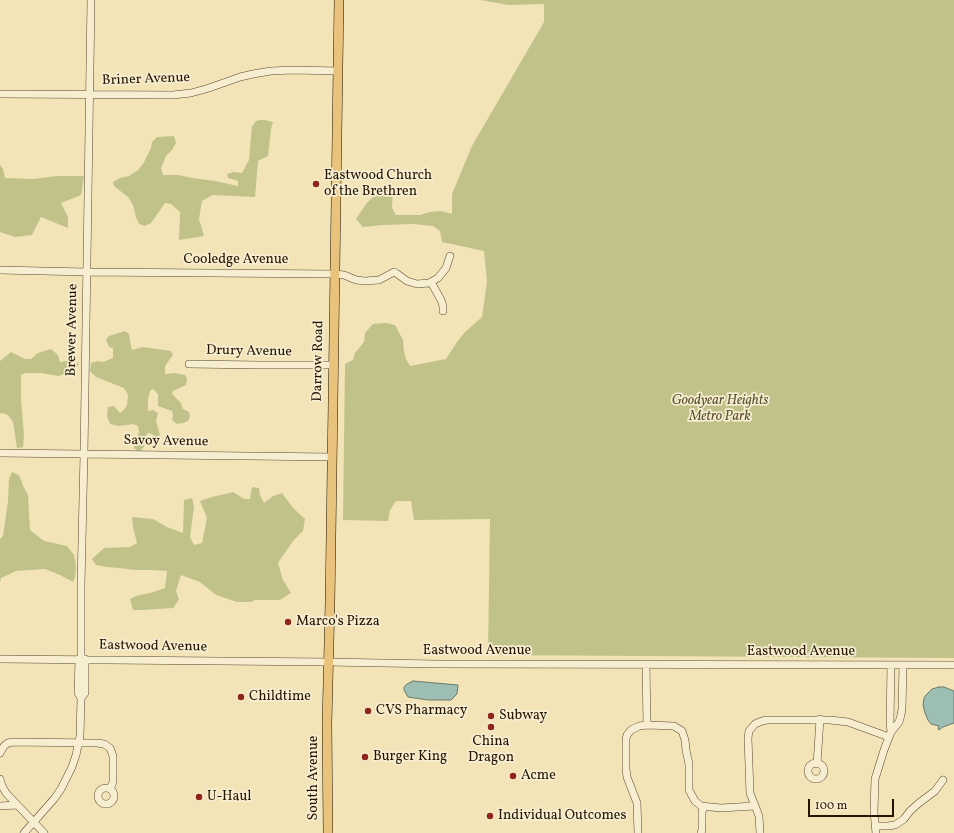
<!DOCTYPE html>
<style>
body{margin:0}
#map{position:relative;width:954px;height:833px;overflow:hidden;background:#f2e4b7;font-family:Vollkorn,serif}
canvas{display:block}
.scale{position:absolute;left:808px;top:799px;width:86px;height:18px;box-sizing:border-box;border:2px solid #231501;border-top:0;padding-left:5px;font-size:12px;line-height:14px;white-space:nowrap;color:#231501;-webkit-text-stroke:3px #f7edd0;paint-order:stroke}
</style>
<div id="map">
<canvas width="954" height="833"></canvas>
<div class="scale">100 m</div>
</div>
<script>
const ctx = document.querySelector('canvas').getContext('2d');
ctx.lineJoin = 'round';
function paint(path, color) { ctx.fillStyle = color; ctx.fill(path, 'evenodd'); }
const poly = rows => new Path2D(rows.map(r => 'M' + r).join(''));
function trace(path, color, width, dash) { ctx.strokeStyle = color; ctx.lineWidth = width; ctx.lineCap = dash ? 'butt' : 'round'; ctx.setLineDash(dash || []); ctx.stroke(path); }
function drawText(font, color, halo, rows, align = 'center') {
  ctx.font = font + ' Vollkorn,serif'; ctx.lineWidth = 3.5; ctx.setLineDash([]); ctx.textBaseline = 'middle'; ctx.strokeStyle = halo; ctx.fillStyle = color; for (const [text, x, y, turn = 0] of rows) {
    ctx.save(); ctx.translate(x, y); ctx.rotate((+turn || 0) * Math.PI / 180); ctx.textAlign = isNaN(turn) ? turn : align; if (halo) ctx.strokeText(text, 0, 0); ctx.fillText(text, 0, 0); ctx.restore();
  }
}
const green = poly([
 [480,0,954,0,954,658,488,655,490,519,414,520,411,501,396,501,390,510,388,521,343,520,345,364,353,360,355,353,364,342,365,333,373,324,386,323,395,325,403,340,404,352,406,359,410,366,446,359,457,342,465,332,482,317,487,282,484,251,442,242,440,231,433,226,413,224,383,225,363,227,356,219,366,204,385,185,393,188,392,208,396,215,420,215,429,212,441,211,452,214,452,194,472,146,544,22,544,4,509,5],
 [260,120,265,120,273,122,271,129,268,156,258,161,255,197,213,195,202,201,199,219,204,236,179,240,180,212,171,204,165,203,151,223,145,226,139,224,136,217,133,205,128,197,114,186,113,182,120,178,129,176,138,170,143,164,151,148,152,142,157,137,174,136,176,143,172,150,166,156,161,168,163,175,179,175,192,178,215,181,238,186,238,181,228,178,227,174,234,172,242,173,249,160,252,126,256,121],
 [0,165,3,169,5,178,34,179,57,176,84,176,81,195,61,203,68,217,68,228,41,217,32,235,15,237,0,232],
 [125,331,129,334,130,341,132,350,143,347,171,351,173,355,165,366,165,374,175,373,185,375,187,379,186,385,173,391,172,394,181,403,183,409,189,412,190,416,188,421,183,423,177,424,172,420,173,416,172,411,158,406,158,394,153,389,150,391,148,399,148,411,153,410,158,413,156,421,160,435,156,438,152,434,148,433,145,437,144,447,139,452,134,448,134,443,139,432,138,426,133,424,119,426,110,424,107,416,108,407,114,406,120,413,124,410,127,405,128,395,124,388,96,377,90,371,91,363,98,361,103,362,113,358,113,348,109,347,106,340,109,336],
 [51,349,58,355,60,362,73,360,79,364,72,372,58,376,41,373,26,373,21,375,21,398,24,436,23,447,17,448,13,422,8,415,2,413,0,414,0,361,11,352,25,359,31,359,38,353],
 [12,472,19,475,22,482,22,484,28,495,30,530,44,541,67,546,74,555,76,567,75,577,73,582,60,575,45,569,16,571,1,578,0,583,0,539,3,536,8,501,9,479],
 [252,487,259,488,260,495,264,503,273,496,282,493,293,508,305,519,303,531,293,541,278,563,283,580,291,593,280,600,255,600,251,602,237,602,216,595,200,582,181,575,176,591,179,600,173,608,144,610,133,610,130,599,136,596,150,593,165,588,167,571,152,570,134,570,119,568,107,567,96,565,92,559,104,548,130,547,137,543,133,527,132,517,153,519,167,527,183,533,184,500,192,498,194,507,190,537,194,545,202,543,207,518,200,501,212,497,233,492,244,499,250,499]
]);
const water = poly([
 [413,681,458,685,457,694,451,700,428,700,408,697,404,690,404,687,407,684,413,681],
 [939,687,944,687,954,691,954,723,943,727,939,730,938,729,939,726,931,724,928,720,925,713,923,705,924,698,926,695,932,689,939,687]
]);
const minor = poly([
 [0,94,173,95,191,93,209,88,240,77,253,74,271,71,293,70,338,71],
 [0,270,87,272,335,274,344,275,356,280,365,281,379,280,394,272,396,273,407,281,417,284,429,283,438,278,446,268,450,256],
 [431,282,441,300,443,306,443,311],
 [189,364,259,365,333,365],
 [0,453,332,457],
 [0,659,329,662,436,664,954,665],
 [79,659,78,693,81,698],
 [81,659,81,584,84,454,91,0],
 [646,664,647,725],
 [891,732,890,723,891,665],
 [0,753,4,746,8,743,13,742,97,743,104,744,110,748,113,756,113,782,110,789],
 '808 771a8 8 0 1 1 16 0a8 8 0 1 1-16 0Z',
 [817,764,820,719],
 [0,779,2,786,6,793,44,833],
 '98 796a8 8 0 1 1 16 0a8 8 0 1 1-16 0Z',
 [0,806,17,805],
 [875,826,888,826,895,825,904,819,910,811,919,803,935,791,943,780],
 [24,833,54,799,61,789,72,767,76,755,80,736,81,698,85,693,85,659],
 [638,833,637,803,627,777,626,769,626,739,627,735,631,730,639,726,647,725,674,726,682,731,685,740,686,750,689,764,689,790,695,801,701,806,721,808,754,806],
 [701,833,702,830,702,812,704,807],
 [760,833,759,816,750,793,748,738,749,731,755,724,762,721,767,720,830,720,848,722,889,737],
 [876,833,874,812,875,779,884,750,889,737,891,732,899,722,901,715,902,709,903,665]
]);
const major = poly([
 [328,833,327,723,330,603,339,0]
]);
const markers = [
 [316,184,4,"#8f2418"],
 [288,622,4,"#8f2418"],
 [241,697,4,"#8f2418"],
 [368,711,4,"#8f2418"],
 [491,716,4,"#8f2418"],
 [491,727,4,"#8f2418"],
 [365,757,4,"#8f2418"],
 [513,776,4,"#8f2418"],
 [199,797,4,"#8f2418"],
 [490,816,4,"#8f2418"]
];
const streetNames = [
 ["Briner Avenue",146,80,-2],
 ["Cooledge Avenue",236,260],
 ["Brewer Avenue",73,330,-89],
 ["Drury Avenue",249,352,1],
 ["Darrow Road",319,361,-89],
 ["Savoy Avenue",166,442,1],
 ["Eastwood Avenue",153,647,1],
 ["Eastwood Avenue",477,651],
 ["Eastwood Avenue",801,652],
 ["South Avenue",314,778,-90]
];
const poiNames = [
 ["Eastwood Church",324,176],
 ["of the Brethren",324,192],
 ["Marco's Pizza",296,622],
 ["Childtime",249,697],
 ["CVS Pharmacy",376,711],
 ["Subway",499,716],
 ["China",491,742,"center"],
 ["Dragon",491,758,"center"],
 ["Burger King",373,757],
 ["Acme",521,776],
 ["U-Haul",207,797],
 ["Individual Outcomes",498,816]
];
const parkNames = [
 ["Goodyear Heights",720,401],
 ["Metro Park",720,417]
];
paint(green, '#c1c28a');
paint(water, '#9cbeb3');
trace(water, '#6c7a6c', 1);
trace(minor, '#57492e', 8);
trace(major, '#231501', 10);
trace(minor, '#f7edd0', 7);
trace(major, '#e9c27c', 9);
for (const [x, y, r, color] of markers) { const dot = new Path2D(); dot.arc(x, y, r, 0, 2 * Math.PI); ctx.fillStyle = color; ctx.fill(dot); trace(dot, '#f7edd0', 1.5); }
drawText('14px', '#231501', '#f7edd0', streetNames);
drawText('14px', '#231501', '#f7edd0', poiNames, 'left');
drawText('italic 14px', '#5a5231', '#f7edd0', parkNames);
</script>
